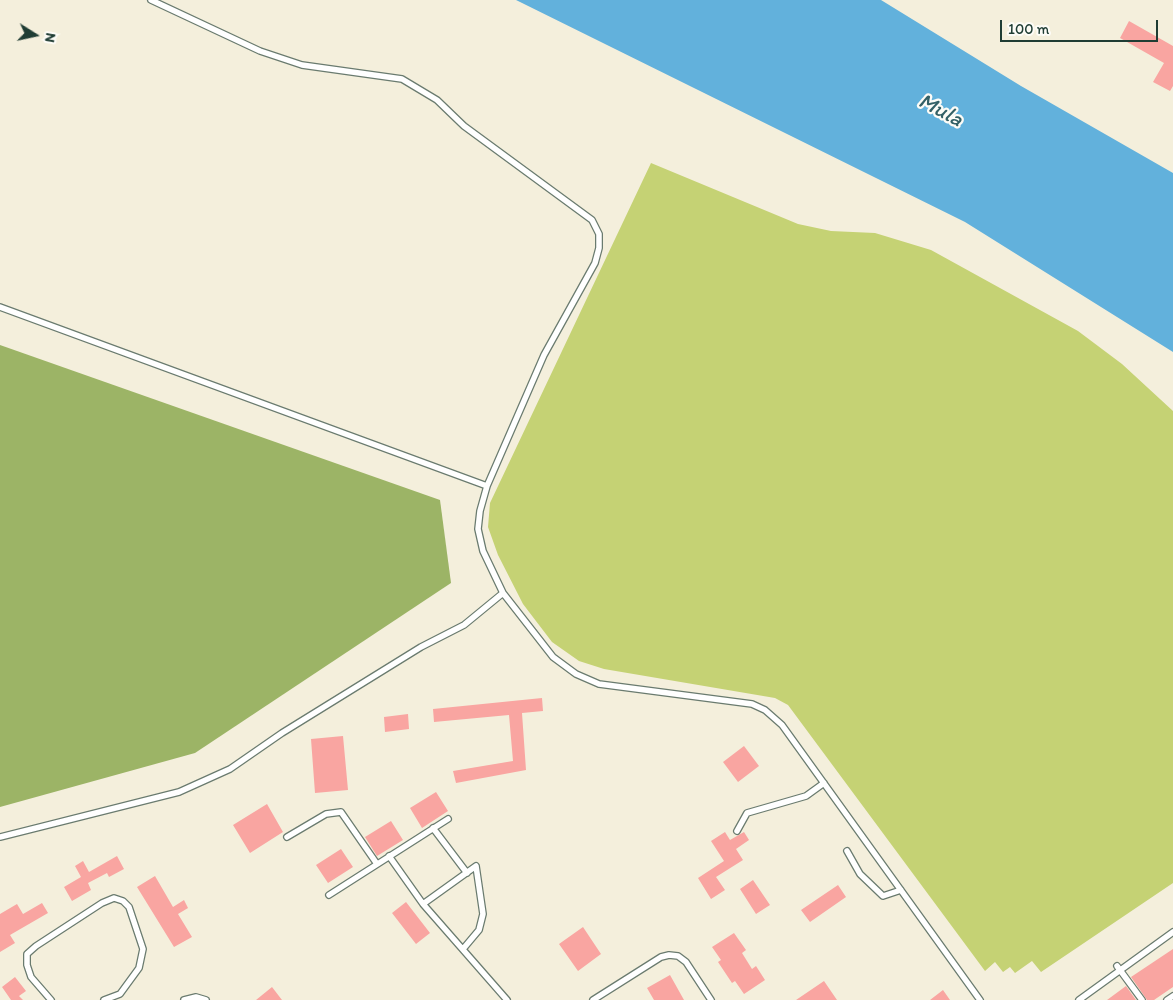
<!DOCTYPE html>
<style>
body{margin:0}
#map{position:relative;width:1173px;height:1000px;overflow:hidden;background:#f4efdc;font-family:Itim,sans-serif}
canvas{display:block}
.north{position:absolute;left:10px;top:10px;width:50px;height:50px;-webkit-text-stroke:4px #fdfcf7;paint-order:stroke;rotate:100deg;font-size:14px;font-weight:700;line-height:20px;text-align:center;color:#1f3d34}
.north::after{content:'';display:block;margin:auto;width:18px;height:22px;background:#1f3d34;clip-path:polygon(50% 0,100% 100%,50% 72%,0 100%)}
.scale{position:absolute;left:1000px;top:20px;width:158px;height:22px;box-sizing:border-box;border:2px solid #1f3d34;border-top:0;padding-left:6px;font-size:15px;line-height:18px;white-space:nowrap;color:#1f3d34;-webkit-text-stroke:4px #fdfcf7;paint-order:stroke}
</style>
<div id="map">
<canvas width="1173" height="1000"></canvas>
<div class="north">N</div>
<div class="scale">100 m</div>
</div>
<script>
const ctx = document.querySelector('canvas').getContext('2d');
ctx.lineJoin = 'round';
function paint(path, color) { ctx.fillStyle = color; ctx.fill(path, 'evenodd'); }
const poly = rows => new Path2D(rows.map(r => 'M' + r).join(''));
function trace(path, color, width, dash) { ctx.strokeStyle = color; ctx.lineWidth = width; ctx.lineCap = dash ? 'butt' : 'round'; ctx.setLineDash(dash || []); ctx.stroke(path); }
function drawText(font, color, halo, rows, align = 'center') {
  ctx.font = font + ' Itim,sans-serif'; ctx.lineWidth = 4.5; ctx.setLineDash([]); ctx.textBaseline = 'middle'; ctx.strokeStyle = halo; ctx.fillStyle = color; for (const [text, x, y, turn = 0] of rows) {
    ctx.save(); ctx.translate(x, y); ctx.rotate((+turn || 0) * Math.PI / 180); ctx.textAlign = isNaN(turn) ? turn : align; if (halo) ctx.strokeText(text, 0, 0); ctx.fillText(text, 0, 0); ctx.restore();
  }
}
const green = poly([
 [651,163,798,224,831,231,875,233,931,250,1078,331,1122,364,1173,411,1173,883,1041,972,1032,961,1015,973,1010,967,1003,972,995,962,985,971,788,705,775,698,604,669,579,661,552,642,523,604,498,555,488,527,490,503]
]);
const forest = poly([
 [0,345,440,500,451,583,195,753,0,807]
]);
const water = poly([
 [516,0,881,0,1021,86,1173,173,1173,352,965,222]
]);
const building = poly([
 [1129,21,1173,46,1173,86,1170,91,1153,82,1164,63,1120,38],
 [542,698,543,711,522,713,526,770,456,783,453,771,513,761,509,715,434,722,433,709],
 [408,714,409,729,385,732,384,717],
 [343,736,348,790,315,793,311,739],
 [744,746,759,766,738,782,723,762],
 [436,792,448,811,422,828,410,808],
 [267,804,283,832,250,853,233,825],
 [391,821,403,840,377,856,365,837],
 [725,832,730,840,744,832,749,840,736,849,743,860,716,877,725,890,711,899,698,878,724,861,711,841],
 [341,849,353,867,328,883,316,865],
 [117,856,124,869,109,877,107,873,88,883,91,890,72,901,64,887,81,877,75,866,83,861,89,872],
 [155,876,173,907,184,900,188,908,178,914,192,937,174,947,137,887],
 [753,880,770,905,756,914,740,889],
 [838,885,846,897,810,922,801,910],
 [406,902,430,933,416,944,392,913],
 [42,903,48,913,10,935,15,943,0,952,0,914,17,904,23,914],
 [583,927,601,954,578,971,559,944],
 [734,933,746,950,742,953,752,969,756,966,765,980,744,994,735,981,732,983,718,962,721,960,712,947],
 [1173,949,1173,987,1154,1000,1147,1000,1131,977],
 [670,975,684,1000,654,1000,647,988],
 [15,977,26,991,19,996,23,1000,11,1000,2,987],
 [824,981,837,1000,796,1000],
 [1126,986,1136,1000,1107,1000],
 [272,987,282,1000,256,1000],
 [943,990,950,1000,930,1000]
]);
const service = poly([
 [151,0,260,51,302,65,402,79,437,100,464,126,592,220,599,234,599,248,595,263,544,355,487,486,480,511,478,529,483,551,503,593,553,657,576,674,599,684,752,704,765,710,782,725,980,1000],
 [0,307,487,486],
 [433,828,467,873],
 [737,831,747,813,806,796,824,783],
 [0,837,179,792,230,769,282,733,421,647,464,625,503,593],
 [287,837,326,814,341,812,377,864],
 [847,851,860,874,883,896,901,890],
 [389,856,423,904,507,1000],
 [329,895,448,819],
 [423,904,476,866,483,914,479,930,463,949],
 [1117,966,1142,1000],
 [51,1000,31,977,27,965,27,954,36,946,102,903,114,898,123,901,129,907,143,949,139,968,120,994,104,1000],
 [184,1000,196,997,206,1000],
 [593,1000,661,957,669,955,678,956,686,962,711,1000],
 [1079,1000,1173,932],
 [1167,1000,1173,996]
]);
const waterNames = [
 ["Mula",940,111,28]
];
paint(green, '#c5d274');
paint(forest, '#9cb466');
paint(water, '#62b1dc');
paint(building, '#f9a5a1');
trace(service, '#6a7b6f', 8);
trace(service, '#fff', 5.5);
drawText('italic 22px', '#336066', '#fdfcf7', waterNames);
</script>
